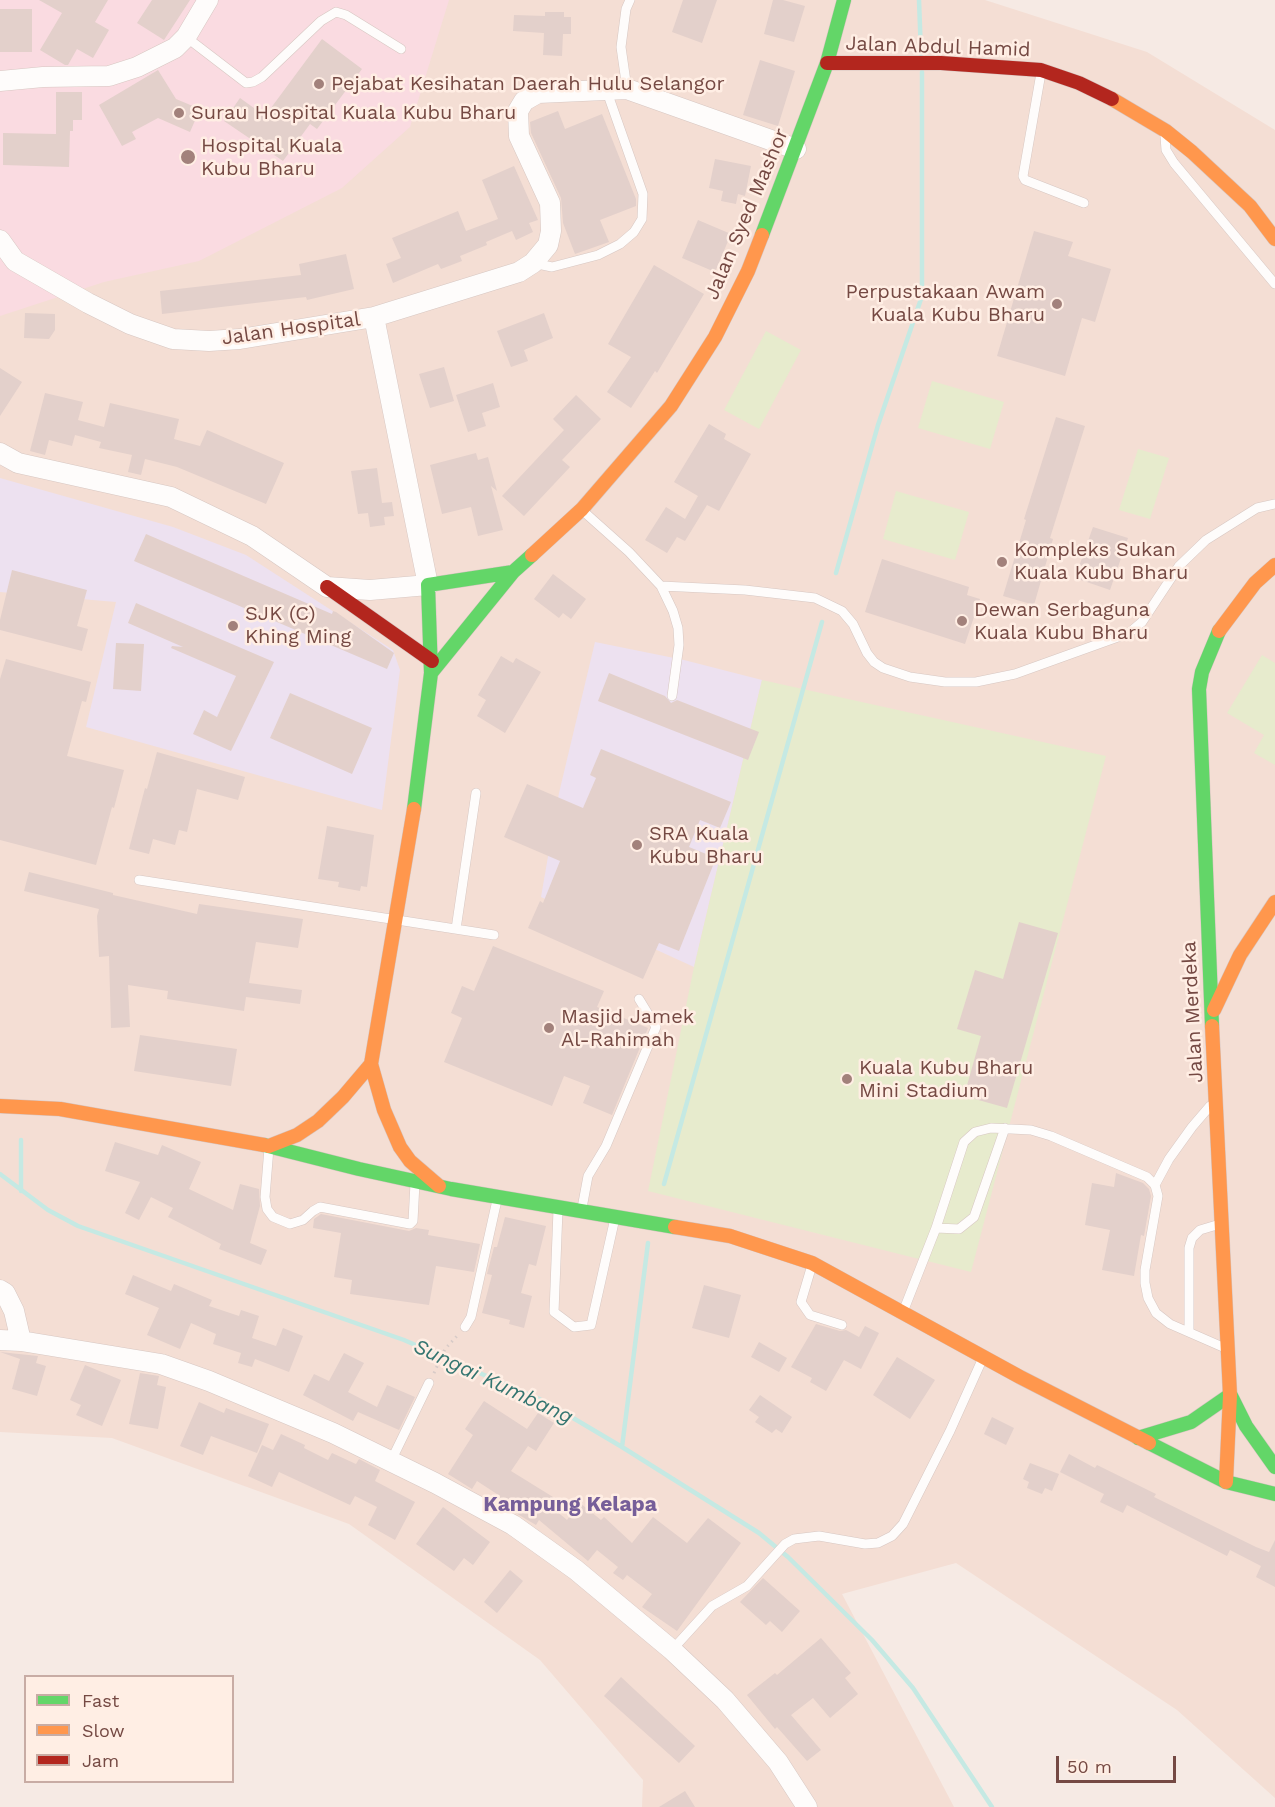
<!DOCTYPE html>
<style>
body{margin:0}
#map{position:relative;width:1275px;height:1807px;overflow:hidden;background:#f6eae4;font-family:"Work Sans",sans-serif}
canvas{display:block}
.legend{position:absolute;left:24px;top:1675px;width:210px;height:108px;box-sizing:border-box;background:#ffeee4;border:2px solid #c8aca4;margin:0;padding:8px 10px;list-style:none;font-size:18px;color:#754943}
.legend li{display:flex;align-items:center;gap:12px;height:30px}
.legend b{width:30px;border:2px solid #c8aca4}
.scale{position:absolute;left:1056px;top:1756px;width:120px;height:27px;box-sizing:border-box;border:3px solid #754943;border-top:0;padding-left:8px;font-size:18px;line-height:21px;white-space:nowrap;color:#754943;-webkit-text-stroke:4px #ffeee4;paint-order:stroke}
</style>
<div id="map">
<canvas width="1275" height="1807"></canvas>
<ul class="legend">
<li><b style="height:8px;background:#63d668"></b>Fast</li>
<li><b style="height:8px;background:#ff974d"></b>Slow</li>
<li><b style="height:8px;background:#b3261e"></b>Jam</li>
</ul>
<div class="scale">50 m</div>
</div>
<script>
const ctx = document.querySelector('canvas').getContext('2d');
ctx.lineJoin = 'round';
function paint(path, color) { ctx.fillStyle = color; ctx.fill(path, 'evenodd'); }
const poly = rows => new Path2D(rows.map(r => 'M' + r).join(''));
function trace(path, color, width, dash) { ctx.strokeStyle = color; ctx.lineWidth = width; ctx.lineCap = dash ? 'butt' : 'round'; ctx.setLineDash(dash || []); ctx.stroke(path); }
function drawText(font, color, halo, rows, align = 'center') {
  ctx.font = font + ' "Work Sans",sans-serif'; ctx.lineWidth = 5; ctx.setLineDash([]); ctx.textBaseline = 'middle'; ctx.strokeStyle = halo; ctx.fillStyle = color; for (const [text, x, y, turn = 0] of rows) {
    ctx.save(); ctx.translate(x, y); ctx.rotate((+turn || 0) * Math.PI / 180); ctx.textAlign = isNaN(turn) ? turn : align; if (halo) ctx.strokeText(text, 0, 0); ctx.fillText(text, 0, 0); ctx.restore();
  }
}
const residential = poly([
 [0,0,985,0,1147,52,1275,130,1275,1798,1177,1710,956,1563,842,1594,954,1807,642,1807,643,1780,540,1660,349,1524,112,1438,0,1432]
]);
const education = poly([
 [0,478,173,527,246,555,393,650,400,670,382,810,86,727,116,602,0,592],
 [595,642,684,660,762,680,694,967,541,897,559,793]
]);
const medical = poly([
 [0,0,449,0,410,127,342,188,199,261,104,282,0,316]
]);
const green = poly([
 [766,331,801,350,759,429,724,410],
 [932,381,1004,402,990,449,918,428],
 [1138,449,1169,458,1150,519,1119,510],
 [896,491,969,512,955,560,883,539],
 [1262,655,1275,663,1275,765,1254,753,1264,735,1227,713],
 [762,680,1106,756,971,1272,648,1191,694,967]
]);
const stream = poly([
 [919,0,921,54],
 [836,573,878,425,922,296,922,72],
 [21,1140,21,1191],
 [0,1174,48,1210,78,1226,404,1340,546,1402,622,1447,759,1533,788,1557,872,1640,913,1688,992,1807],
 [664,1184,822,622],
 [622,1447,648,1243]
]);
const building = poly([
 [39,0,108,0,95,22,109,30,93,58,77,49,68,65,65,65,40,50,62,13],
 [152,0,190,0,164,40,137,23],
 [683,0,717,0,702,43,672,32],
 [773,0,783,0,805,6,794,42,764,34],
 [0,9,32,9,32,52,0,52],
 [545,12,564,12,564,17,571,17,571,34,563,34,562,56,543,55,544,33,513,31,514,15,545,16],
 [322,39,362,69,317,129,310,124,283,161,224,121,240,98,265,116],
 [760,60,795,71,778,126,743,115],
 [158,70,176,99,200,109,190,132,158,118,132,132,136,139,122,146,99,105],
 [56,92,82,92,82,120,73,120,73,131,70,131,69,167,3,165,3,133,56,134],
 [558,111,565,129,602,114,636,199,636,206,600,220,609,242,575,254,563,223,561,198,531,133,530,122],
 [715,159,751,166,745,196,738,194,736,204,721,201,723,191,709,188],
 [514,166,538,220,529,223,533,232,516,240,512,231,486,242,487,245,460,256,462,261,441,269,438,264,393,283,386,264,401,258,392,238,458,211,466,231,498,219,482,180],
 [698,220,731,234,715,272,682,258],
 [1034,231,1073,242,1068,256,1111,269,1095,322,1082,318,1065,376,997,356],
 [346,254,354,289,307,300,306,297,162,314,160,291,301,275,299,264],
 [654,265,704,294,657,373,655,371,631,408,607,392,631,357,608,344],
 [25,313,55,314,55,330,49,339,24,338],
 [544,313,553,338,524,350,528,361,511,367,497,331],
 [444,367,454,401,430,408,419,374],
 [0,368,22,382,0,416],
 [493,383,500,407,482,413,486,426,468,432,456,395],
 [45,393,83,402,78,420,104,427,110,403,179,419,174,439,200,446,207,430,284,463,266,504,177,467,145,459,141,475,128,472,132,455,99,448,101,442,75,435,72,446,49,440,45,455,30,451],
 [576,395,601,419,562,460,570,467,524,516,502,496,564,430,553,419],
 [1056,417,1085,426,1050,538,1053,539,1034,605,1003,596,1026,520,1024,519],
 [709,424,726,434,724,439,751,454,719,511,707,505,685,541,677,537,667,553,645,540,666,507,685,519,698,496,674,482],
 [476,453,478,460,488,457,497,491,491,486,503,530,478,536,471,507,442,514,430,465],
 [377,468,382,503,392,502,394,516,384,517,385,525,370,527,368,513,358,514,351,471],
 [1093,527,1128,538,1110,590,1075,578],
 [146,534,332,614,333,611,336,612,394,653,387,669,134,561],
 [882,559,969,587,967,595,980,599,965,644,865,612],
 [12,570,87,590,77,626,88,629,82,651,0,630,0,620],
 [553,574,586,599,571,619,563,613,559,618,534,599],
 [136,603,274,662,231,751,193,734,204,710,217,717,236,676,171,648,172,646,183,647,128,623],
 [116,643,144,644,141,691,113,689],
 [501,656,513,663,516,658,541,672,505,733,477,716,486,700,478,695],
 [6,659,91,682,86,702,82,701,67,756,124,770,114,808,112,807,96,865,0,840,0,679],
 [609,673,665,696,671,703,677,700,759,732,748,760,598,701],
 [290,693,372,728,352,774,270,738],
 [601,749,731,802,720,828,700,820,689,847,716,858,679,951,659,943,643,979,528,928,540,901,543,903,560,861,504,837,527,784,583,808,596,778,590,775],
 [157,752,245,777,238,800,197,789,187,832,179,830,175,845,153,839,149,854,129,849,145,788,147,789],
 [327,826,374,835,367,887,361,886,360,891,338,887,339,882,318,879],
 [29,872,113,893,113,895,197,914,199,904,303,919,298,948,256,942,249,983,302,990,300,1004,246,997,244,1011,167,999,168,991,128,985,130,1027,111,1028,109,956,99,957,97,916,99,909,24,891],
 [1019,922,1058,933,1007,1108,964,1096,981,1036,957,1029,975,970,1003,979],
 [493,946,604,991,597,1007,648,1028,612,1115,583,1103,590,1086,564,1076,552,1106,444,1062,462,1018,451,1013,462,986,474,991],
 [140,1035,237,1049,231,1086,134,1071],
 [115,1142,158,1155,162,1145,201,1162,189,1189,233,1210,240,1184,259,1189,260,1206,250,1243,267,1250,261,1265,219,1249,221,1244,168,1217,173,1208,151,1197,139,1220,125,1213,140,1182,105,1171],
 [1116,1173,1143,1183,1149,1189,1151,1196,1144,1236,1141,1235,1134,1276,1102,1270,1110,1230,1085,1225,1092,1183,1114,1187],
 [321,1214,409,1231,416,1228,429,1230,428,1235,480,1244,474,1272,436,1266,429,1305,350,1294,352,1280,334,1277,341,1233,313,1228,314,1219],
 [505,1217,546,1226,536,1266,529,1264,521,1293,532,1296,524,1328,509,1324,510,1320,482,1313,492,1275,487,1274,494,1247,497,1247],
 [133,1275,171,1291,174,1284,212,1300,209,1306,239,1316,241,1310,259,1316,252,1338,276,1346,283,1328,303,1336,289,1372,255,1359,252,1367,238,1363,241,1353,213,1344,216,1334,191,1323,180,1349,147,1335,159,1308,125,1294],
 [704,1285,741,1295,729,1338,692,1328],
 [816,1324,840,1331,846,1330,859,1337,865,1326,879,1333,861,1369,844,1360,826,1391,810,1382,812,1378,791,1367],
 [759,1342,787,1358,779,1372,751,1357],
 [0,1352,38,1356,36,1363,46,1366,37,1396,12,1389,20,1359],
 [344,1353,364,1363,348,1392,377,1407,387,1385,415,1397,399,1430,358,1412,353,1421,303,1395,314,1374,329,1381],
 [897,1357,935,1380,910,1419,873,1395],
 [85,1365,121,1380,102,1426,76,1415,81,1405,70,1400],
 [140,1373,159,1376,157,1385,166,1387,158,1429,129,1424],
 [760,1395,792,1417,782,1433,776,1429,772,1433,755,1422,759,1417,749,1410],
 [484,1401,527,1429,538,1413,554,1423,536,1451,528,1446,511,1471,553,1497,549,1505,567,1520,580,1503,601,1520,604,1517,632,1543,653,1517,687,1543,708,1518,741,1543,677,1631,642,1607,652,1594,627,1575,623,1580,613,1573,618,1567,597,1550,588,1561,539,1520,536,1525,497,1502,500,1496,477,1481,472,1489,448,1474,473,1435,465,1429],
 [199,1402,224,1413,226,1408,269,1424,257,1453,211,1436,203,1455,180,1446],
 [992,1417,1014,1428,1006,1445,984,1434],
 [281,1434,305,1445,304,1448,328,1460,332,1453,356,1464,359,1459,380,1470,375,1481,415,1502,395,1540,368,1525,377,1507,355,1496,350,1505,279,1472,272,1487,248,1476,262,1445,273,1450],
 [1069,1454,1095,1468,1097,1465,1156,1494,1154,1497,1256,1547,1269,1552,1275,1540,1275,1587,1256,1577,1261,1566,1230,1550,1227,1556,1127,1505,1123,1513,1100,1502,1104,1494,1060,1472],
 [1030,1463,1059,1474,1052,1491,1045,1488,1042,1494,1027,1488,1029,1482,1023,1479],
 [443,1507,490,1542,473,1565,464,1558,454,1571,416,1544],
 [510,1570,523,1581,497,1613,484,1602],
 [763,1578,800,1611,782,1632,770,1621,766,1625,740,1602],
 [821,1638,851,1673,845,1678,858,1694,830,1718,813,1698,791,1715,821,1750,807,1761,777,1727,775,1729,747,1695,775,1673,777,1675],
 [621,1677,695,1746,679,1763,604,1696],
 [685,1791,695,1807,659,1807]
]);
const path = poly([
 [434,1373,445,1349,457,1336]
]);
const lane = poly([
 [186,37,246,83,253,82,262,77,321,21,336,12,346,15,401,49],
 [1041,73,1023,176,1025,180,1084,203],
 [627,89,621,47,626,9,630,0],
 [1165,136,1166,150,1174,163,1275,284],
 [533,263,552,267,598,255,620,244,634,232,642,219,643,194,606,89],
 [583,511,629,552,661,586,673,611,678,628,679,645,672,696],
 [661,586,745,590,815,598,842,611,853,624,867,653,874,662,883,668,910,677,945,682,976,682,1015,674,1129,633,1142,622,1179,566,1206,540,1257,508,1275,504],
 [139,880,494,935],
 [456,929,476,793],
 [269,1148,265,1197,267,1209,273,1217,290,1224,303,1220,313,1211,320,1207,410,1224,413,1221,415,1183],
 [1155,1185,1169,1159,1192,1127,1210,1106],
 [582,1208,588,1176,606,1146,656,1027,639,999],
 [558,1210,554,1312,574,1327,591,1325,615,1218],
 [936,1228,959,1229,974,1217,1005,1128],
 [812,1265,801,1302,810,1315,842,1325],
 [903,1312,936,1228,964,1142,975,1132,991,1128,1031,1130,1051,1136,1147,1177,1155,1185,1158,1196,1145,1270,1145,1283,1148,1298,1156,1313,1170,1324,1225,1348],
 [465,1327,471,1317,497,1200],
 [1189,1332,1189,1248,1192,1238,1200,1230,1220,1224],
 [391,1461,429,1383],
 [672,1650,712,1606,747,1586,785,1544,794,1539,819,1536,865,1544,878,1543,892,1536,903,1524,950,1431,982,1360]
]);
const street = poly([
 [0,81,43,77,109,76,137,67,175,48,186,37,208,0],
 [0,240,15,261,88,303,130,324,173,339,209,341,240,339,374,317,519,272,533,263,548,245,551,231,550,203,519,136,518,111,524,101,538,93,627,89,796,149],
 [0,453,18,463,171,497,252,536,327,587,370,590,428,585,374,317],
 [0,1290,5,1293,14,1311,21,1341],
 [0,1340,21,1341,161,1364,209,1381,333,1433,435,1483,513,1525,576,1570,672,1650,725,1700,778,1762,807,1807]
]);
const fast = poly([
 [762,235,827,63,844,0],
 [431,673,513,572],
 [414,809,431,673,428,585,513,572,532,555],
 [1212,1026,1199,689,1202,672,1219,631],
 [264,1145,359,1169,451,1189,675,1227],
 [1231,1396,1246,1426,1275,1467],
 [1138,1438,1191,1422,1230,1395],
 [1149,1443,1226,1482,1275,1494]
]);
const slow = poly([
 [1112,99,1166,131,1192,152,1250,206,1275,239],
 [532,555,582,509,671,406,715,337,748,271,762,235],
 [1219,631,1255,583,1275,565],
 [414,809,371,1064,384,1110,400,1147,410,1161,439,1186],
 [1214,1010,1240,955,1275,902],
 [1212,1026,1230,1395,1226,1482],
 [0,1106,60,1109,264,1145],
 [269,1146,297,1135,318,1121,343,1097,371,1064],
 [675,1227,730,1236,812,1263,1020,1377,1149,1443]
]);
const jam = poly([
 [827,63,941,63,1041,70,1079,83,1112,99],
 [327,587,432,661]
]);
const markers = [
 [319,84,6,"#a2817b"],
 [179,113,6,"#a2817b"],
 [188,157,8,"#a2817b"],
 [1057,304,6,"#a2817b"],
 [1002,562,6,"#a2817b"],
 [962,621,6,"#a2817b"],
 [233,626,6,"#a2817b"],
 [637,845,6,"#a2817b"],
 [549,1028,6,"#a2817b"],
 [847,1079,6,"#a2817b"]
];
const streetNames = [
 ["Jalan Abdul Hamid",938,47,2],
 ["Jalan Syed Mashor",747,214,-67],
 ["Jalan Hospital",291,329,-8],
 ["Jalan Merdeka",1193,1012,-93]
];
const poiNames = [
 ["Pejabat Kesihatan Daerah Hulu Selangor",331,84],
 ["Surau Hospital Kuala Kubu Bharu",191,113],
 ["Hospital Kuala",201,146],
 ["Kubu Bharu",201,169],
 ["Perpustakaan Awam",1045,292,"right"],
 ["Kuala Kubu Bharu",1045,315,"right"],
 ["Kompleks Sukan",1014,550],
 ["Kuala Kubu Bharu",1014,573],
 ["Dewan Serbaguna",974,610],
 ["Kuala Kubu Bharu",974,633],
 ["SJK (C)",245,614],
 ["Khing Ming",245,637],
 ["SRA Kuala",649,834],
 ["Kubu Bharu",649,857],
 ["Masjid Jamek",561,1017],
 ["Al-Rahimah",561,1040],
 ["Kuala Kubu Bharu",859,1068],
 ["Mini Stadium",859,1091]
];
const waterNames = [
 ["Sungai Kumbang",493,1382,25]
];
const neighbourhoodNames = [
 ["Kampung Kelapa",570,1505]
];
paint(residential, '#f4ded4');
paint(education, '#ede1f0');
paint(medical, '#fadbe1');
paint(green, '#e7ebcd');
trace(stream, '#c5e9e3', 4.5);
paint(building, '#e3d0cb');
trace(lane, '#d7c7c2', 10);
trace(street, '#d7c7c2', 21);
trace(fast, '#d6c5c1', 15);
trace(slow, '#d6c5c1', 15);
trace(jam, '#d6c5c1', 15);
trace(path, '#d7cac7', 3, [1.5, 4.5]);
trace(lane, '#fefcfb', 9);
trace(street, '#fefcfb', 20);
trace(fast, '#63d668', 14);
trace(slow, '#ff974d', 14);
trace(jam, '#b3261e', 14);
for (const [x, y, r, color] of markers) { const dot = new Path2D(); dot.arc(x, y, r, 0, 2 * Math.PI); ctx.fillStyle = color; ctx.fill(dot); trace(dot, '#ffeee4', 2); }
drawText('20px', '#754943', '#ffeee4', streetNames);
drawText('20px', '#754943', '#ffeee4', poiNames, 'left');
drawText('italic 21px', '#347570', '#ffeee4', waterNames);
drawText('bold 21px', '#765e99', '#ffeee4', neighbourhoodNames);
</script>
